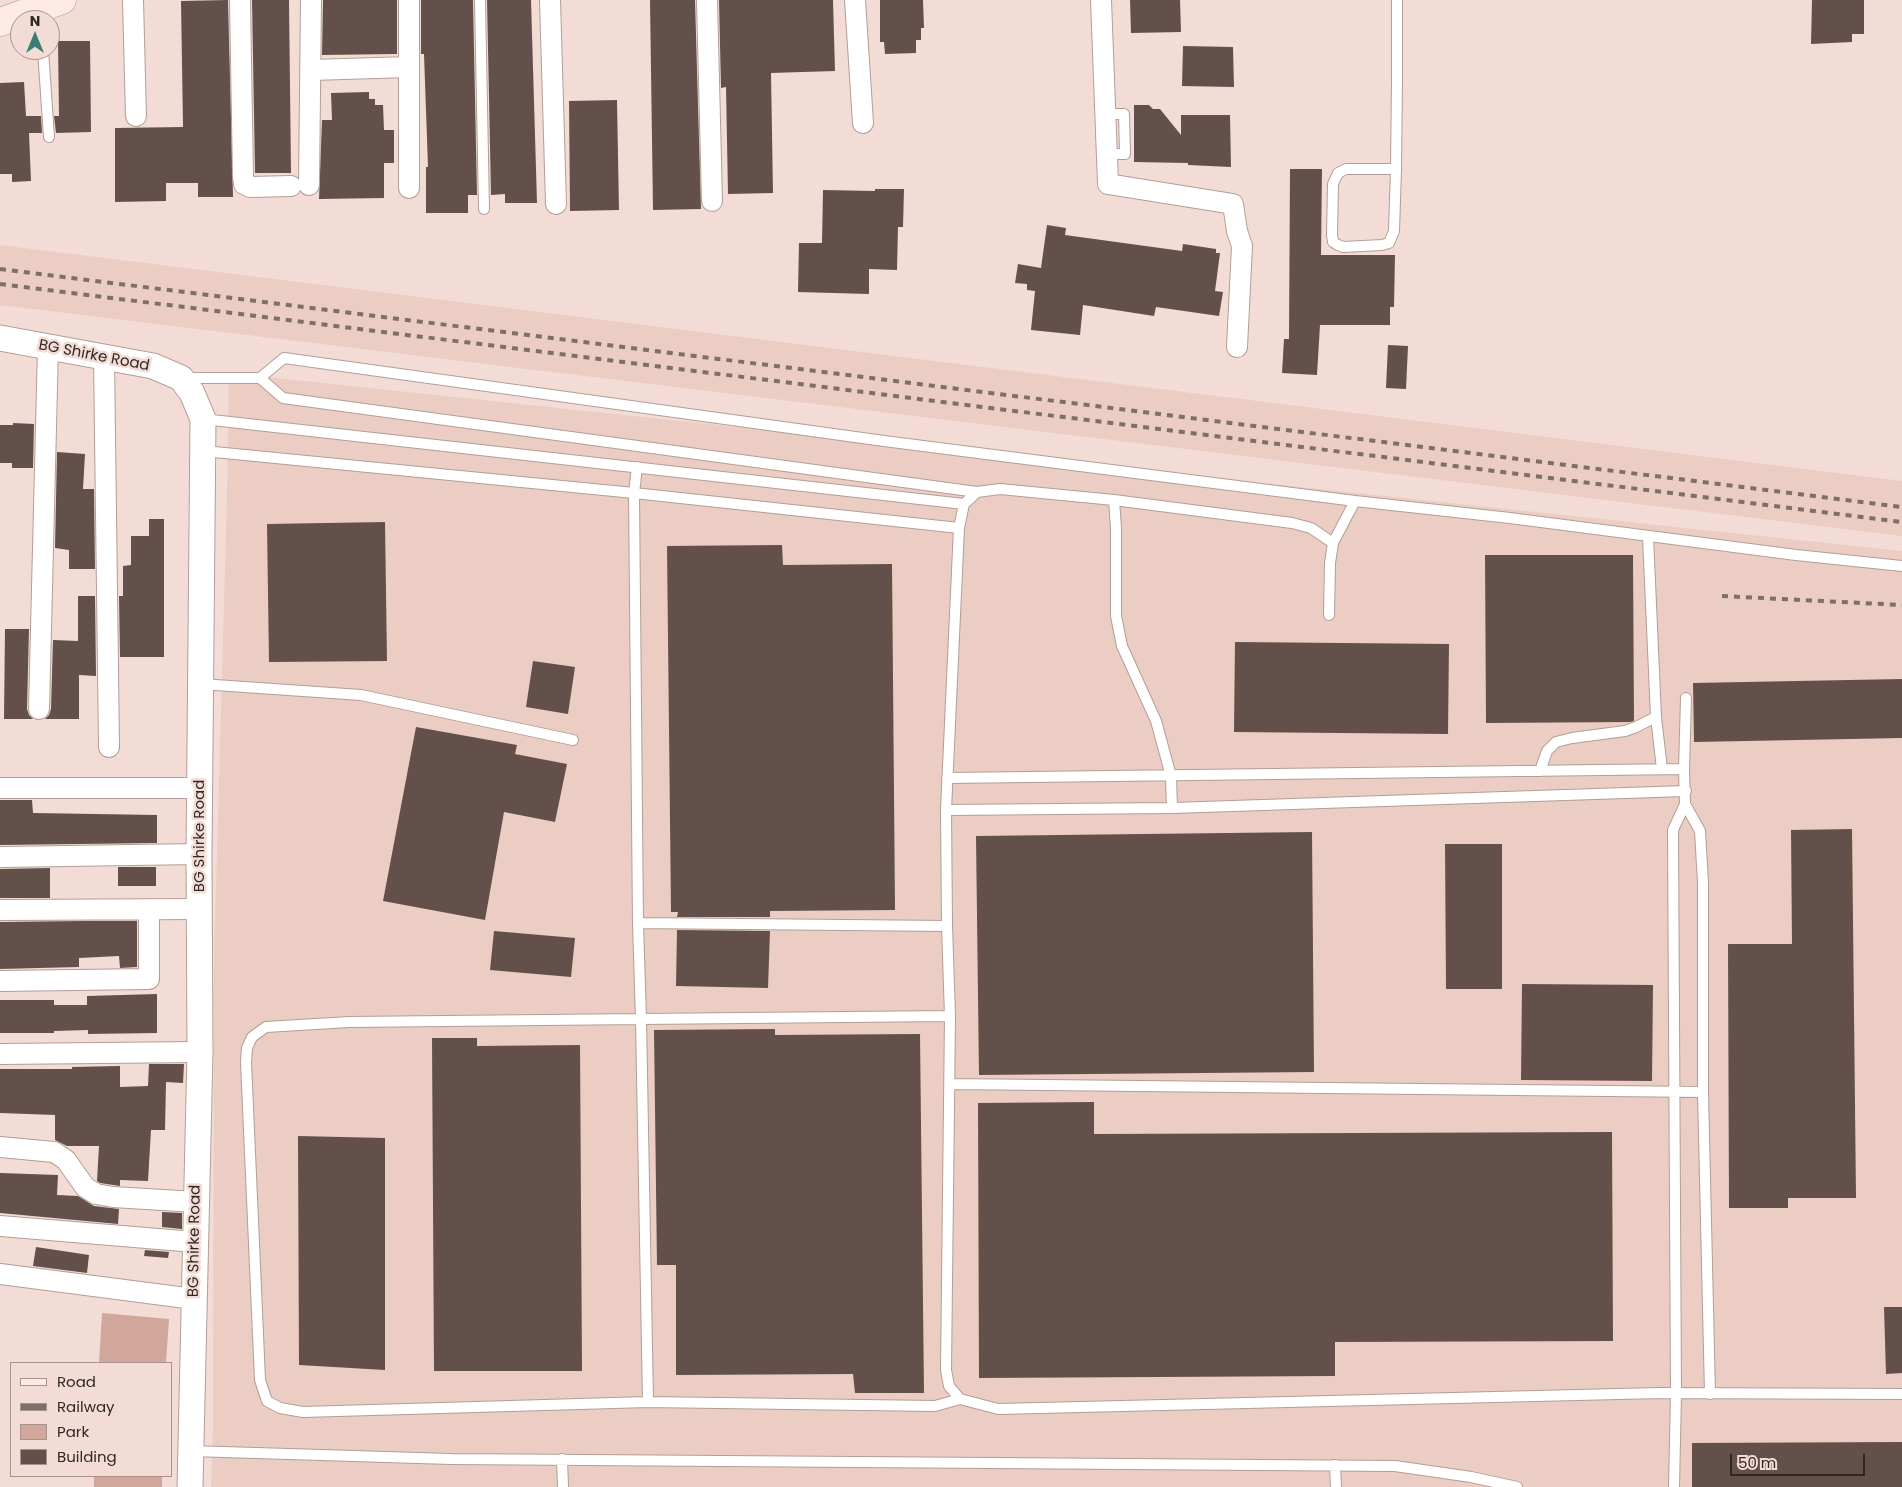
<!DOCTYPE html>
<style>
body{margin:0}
#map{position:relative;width:1902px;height:1487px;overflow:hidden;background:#f3dcd5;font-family:Poppins,sans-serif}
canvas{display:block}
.legend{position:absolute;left:10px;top:1362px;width:162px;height:115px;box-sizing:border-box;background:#f3dcd5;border:1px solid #a5948e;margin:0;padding:6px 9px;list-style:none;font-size:15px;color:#2f2724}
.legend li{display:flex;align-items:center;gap:10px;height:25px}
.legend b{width:25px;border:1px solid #a5948e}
.north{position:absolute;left:10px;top:10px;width:50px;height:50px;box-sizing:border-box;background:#f3dcd5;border:1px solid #a5948e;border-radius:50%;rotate:0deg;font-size:14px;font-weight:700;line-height:20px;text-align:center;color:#2f2724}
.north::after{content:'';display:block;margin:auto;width:18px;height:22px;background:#397e75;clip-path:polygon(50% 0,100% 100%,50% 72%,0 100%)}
.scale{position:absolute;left:1730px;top:1454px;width:135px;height:22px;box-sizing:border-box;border:2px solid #2f2724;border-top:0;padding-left:6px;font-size:15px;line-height:18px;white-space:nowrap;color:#2f2724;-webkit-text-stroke:4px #f3dcd5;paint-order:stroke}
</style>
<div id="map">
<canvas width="1902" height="1487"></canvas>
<ul class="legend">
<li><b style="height:6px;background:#fdeae4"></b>Road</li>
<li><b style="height:6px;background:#7d6f6a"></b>Railway</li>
<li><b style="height:14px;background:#d0a79a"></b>Park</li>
<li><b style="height:14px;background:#63504a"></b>Building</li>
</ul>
<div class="north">N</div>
<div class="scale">50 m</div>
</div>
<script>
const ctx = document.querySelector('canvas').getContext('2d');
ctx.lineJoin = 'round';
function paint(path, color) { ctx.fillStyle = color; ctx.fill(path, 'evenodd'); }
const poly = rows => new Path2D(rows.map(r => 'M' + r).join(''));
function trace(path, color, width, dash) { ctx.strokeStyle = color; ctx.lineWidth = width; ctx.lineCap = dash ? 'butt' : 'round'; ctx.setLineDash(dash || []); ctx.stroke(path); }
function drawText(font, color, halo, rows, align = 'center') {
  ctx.font = font + ' Poppins,sans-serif'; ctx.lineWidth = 5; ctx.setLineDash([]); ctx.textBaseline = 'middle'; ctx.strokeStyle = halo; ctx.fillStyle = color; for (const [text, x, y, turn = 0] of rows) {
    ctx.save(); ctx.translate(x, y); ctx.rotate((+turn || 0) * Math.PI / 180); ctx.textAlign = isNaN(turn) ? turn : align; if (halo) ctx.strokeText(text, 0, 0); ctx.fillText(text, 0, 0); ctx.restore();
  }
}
const built = poly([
 [0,245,1902,481,1902,536,0,305],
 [229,373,1902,551,1902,1487,211,1487,213,1429,214,959,227,497]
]);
const green = poly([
 [102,1313,169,1319,166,1363,99,1363],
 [94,1476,162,1476,162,1487,94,1487]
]);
const building = poly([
 [228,0,233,197,198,197,198,183,166,183,166,201,115,202,115,128,183,127,181,1],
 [252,0,289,0,291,173,255,173],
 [323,0,397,0,397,54,322,55],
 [421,0,473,0,477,195,468,195,468,213,426,213,426,167,428,167,424,54,421,54],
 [487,0,531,0,537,203,505,203,505,194,491,195],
 [650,0,695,0,701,209,653,210],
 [719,0,833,0,835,71,771,73,773,193,728,194,726,87,721,88],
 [880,0,923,0,924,28,921,28,921,40,916,40,916,53,885,54,884,42,880,42],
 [1130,0,1180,0,1181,32,1131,33],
 [1812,0,1864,0,1864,34,1852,34,1852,42,1811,44],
 [58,41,90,41,91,132,56,133,54,116,59,116],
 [1183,46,1233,47,1234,87,1182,86],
 [24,82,26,116,41,116,42,133,29,133,31,181,12,182,12,174,0,174,0,83],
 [369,92,369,99,375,99,375,105,383,105,384,130,394,130,394,163,384,163,384,198,319,199,322,120,332,120,331,93],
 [617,100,619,210,570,211,569,101],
 [1134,105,1149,105,1153,109,1160,109,1181,135,1181,115,1230,115,1231,167,1188,165,1188,163,1134,162],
 [1290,169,1322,169,1321,255,1395,255,1394,307,1390,307,1390,325,1320,325,1317,375,1282,373,1284,339,1289,339],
 [875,189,904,189,903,227,898,227,897,270,869,269,869,294,798,292,799,243,822,243,823,190,875,191],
 [1047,225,1066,228,1065,235,1182,251,1183,244,1216,249,1216,253,1220,253,1215,291,1223,292,1219,316,1156,307,1154,316,1083,305,1080,335,1031,330,1035,291,1027,290,1027,284,1015,283,1018,264,1041,268],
 [1388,345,1408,346,1406,389,1386,388],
 [13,423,34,424,33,468,12,468,12,463,0,463,0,425,13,425],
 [57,452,85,454,83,489,94,489,95,569,69,569,69,550,55,548],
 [149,519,164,519,164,657,120,657,119,596,123,596,123,566,131,565,131,536,149,536],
 [385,522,387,661,269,662,267,524],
 [782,545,783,565,892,564,895,910,770,911,770,917,677,917,678,912,671,912,667,546],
 [1485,555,1633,555,1634,721,1630,722,1486,723],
 [78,596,95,596,96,676,79,675,79,719,45,719,49,715,51,709,53,640,78,641],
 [5,629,29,629,27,709,29,715,33,719,4,719],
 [1235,642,1449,644,1448,734,1234,732],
 [533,661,575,667,568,714,526,707],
 [1902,679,1902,738,1694,742,1693,683],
 [416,727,517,745,515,754,567,764,555,822,504,812,485,920,383,901],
 [0,800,32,800,33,813,157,815,157,843,0,845],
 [1852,829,1856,1198,1788,1198,1788,1208,1729,1208,1728,944,1792,944,1791,830],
 [1312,832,1314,1072,979,1075,976,836],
 [1445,844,1502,844,1502,989,1446,989],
 [118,867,156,867,156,886,118,886],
 [50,868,50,898,0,898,0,869],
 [83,921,137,921,137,967,120,968,119,956,79,958,79,967,0,969,0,922],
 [677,930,770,931,768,988,676,986],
 [494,931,575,938,571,977,490,970],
 [1522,984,1653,985,1652,1081,1521,1080],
 [157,994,157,1033,88,1034,88,1030,54,1031,54,1033,0,1033,0,1000,54,1000,54,1005,87,1005,87,996],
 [775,1029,775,1035,920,1034,924,1393,855,1393,853,1374,676,1375,676,1265,657,1265,654,1030],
 [432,1038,477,1038,477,1046,580,1045,582,1371,434,1371],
 [149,1064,184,1064,183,1083,166,1082,165,1130,151,1130,148,1181,120,1180,120,1186,100,1183,97,1181,99,1146,67,1146,55,1140,55,1115,0,1113,0,1069,72,1069,72,1067,120,1066,120,1087,148,1086],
 [1094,1102,1094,1134,1612,1132,1613,1341,1335,1342,1335,1376,979,1378,978,1103],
 [298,1136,385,1138,385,1370,299,1365],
 [0,1173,58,1175,57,1195,78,1196,94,1206,119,1209,118,1224,0,1213],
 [162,1212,182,1213,182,1229,162,1227],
 [36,1247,89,1255,87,1273,33,1266],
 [145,1250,169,1252,168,1258,144,1256],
 [1884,1307,1902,1307,1902,1373,1886,1374],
 [1902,1442,1902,1487,1692,1487,1692,1443]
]);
const service = poly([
 [480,0,484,209],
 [43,50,49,137],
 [1105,114,1124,114,1125,154,1107,154],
 [1396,169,1346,169,1338,173,1333,184,1332,235,1333,242,1338,245,1343,247,1382,245,1389,243,1394,231,1396,169,1397,79,1397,0],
 [185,378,260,378,283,398,977,492],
 [260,378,284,358,884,441,1355,501],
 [203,419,964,504],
 [204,451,634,493,959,528],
 [637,467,634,493,638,923,641,1019,648,1402,303,1412,280,1408,267,1401,260,1380,246,1062,247,1048,252,1037,266,1027,349,1022,641,1019,950,1016],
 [1114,500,1116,528,1116,616,1122,646,1156,721,1171,776,1172,808],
 [1902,566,1796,555,1510,518,1355,501,1333,543,1311,528,1292,523,1114,500,1000,489,977,492,964,504,959,528,946,810,947,926,950,1016,946,1370,949,1386,960,1399,998,1409,1660,1393,1902,1394],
 [1329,615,1330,563,1333,543],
 [201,684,361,695,573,740],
 [1656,717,1662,769],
 [1540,771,1547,751,1556,742,1572,738,1625,731,1636,727,1656,717,1648,537],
 [947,778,1684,769],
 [1685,804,1700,831,1703,883,1703,1092,1710,1394],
 [946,810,1172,808,1686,791],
 [638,923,947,926],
 [950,1084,1703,1092],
 [648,1402,935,1406,960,1399],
 [191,1451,451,1459,1395,1466,1471,1477,1517,1487],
 [562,1459,563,1487],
 [1335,1465,1336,1487],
 [1674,1487,1676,1394,1673,830,1685,804,1684,769,1686,698]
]);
const minor = poly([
 [133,0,136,116],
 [240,0,243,177,244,184,250,187,291,186],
 [409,0,409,188],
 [550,0,556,204],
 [707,0,712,201],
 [855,0,863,123],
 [1101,0,1108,184,1233,204,1237,231,1242,246,1237,347],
 [311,70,409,67],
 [309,185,311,0],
 [104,357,109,747],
 [39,709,48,347],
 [0,788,200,788],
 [0,857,199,854],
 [0,910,199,909],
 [0,981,149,979,149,910],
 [0,1054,200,1052],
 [0,1147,54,1152,66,1160,85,1187,96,1194,113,1197,196,1202],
 [0,1226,195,1242],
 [0,1274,194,1299]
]);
const tertiary = poly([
 [0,338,153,366,181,378,192,393,203,419,199,854,200,1052,190,1487]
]);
const secondary = poly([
 [0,22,62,0]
]);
const rail = poly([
 [0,269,1902,507],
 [0,284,1902,522],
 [1722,596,1902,605]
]);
const streetNames = [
 ["BG Shirke Road",94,356,11],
 ["BG Shirke Road",200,836,-90],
 ["BG Shirke Road",195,1241,-89]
];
paint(built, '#ebcdc3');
paint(green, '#d0a79a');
paint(building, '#63504a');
trace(service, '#b39e97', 12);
trace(minor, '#b39e97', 22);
trace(tertiary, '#b39e97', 27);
trace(secondary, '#b39e97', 29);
trace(service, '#fff', 10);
trace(minor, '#fff', 20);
trace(tertiary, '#fff', 25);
trace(secondary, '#fdeae4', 28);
trace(rail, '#7d6f6a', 4, [6, 6]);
drawText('15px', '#2f2724', '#f3dcd5', streetNames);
</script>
